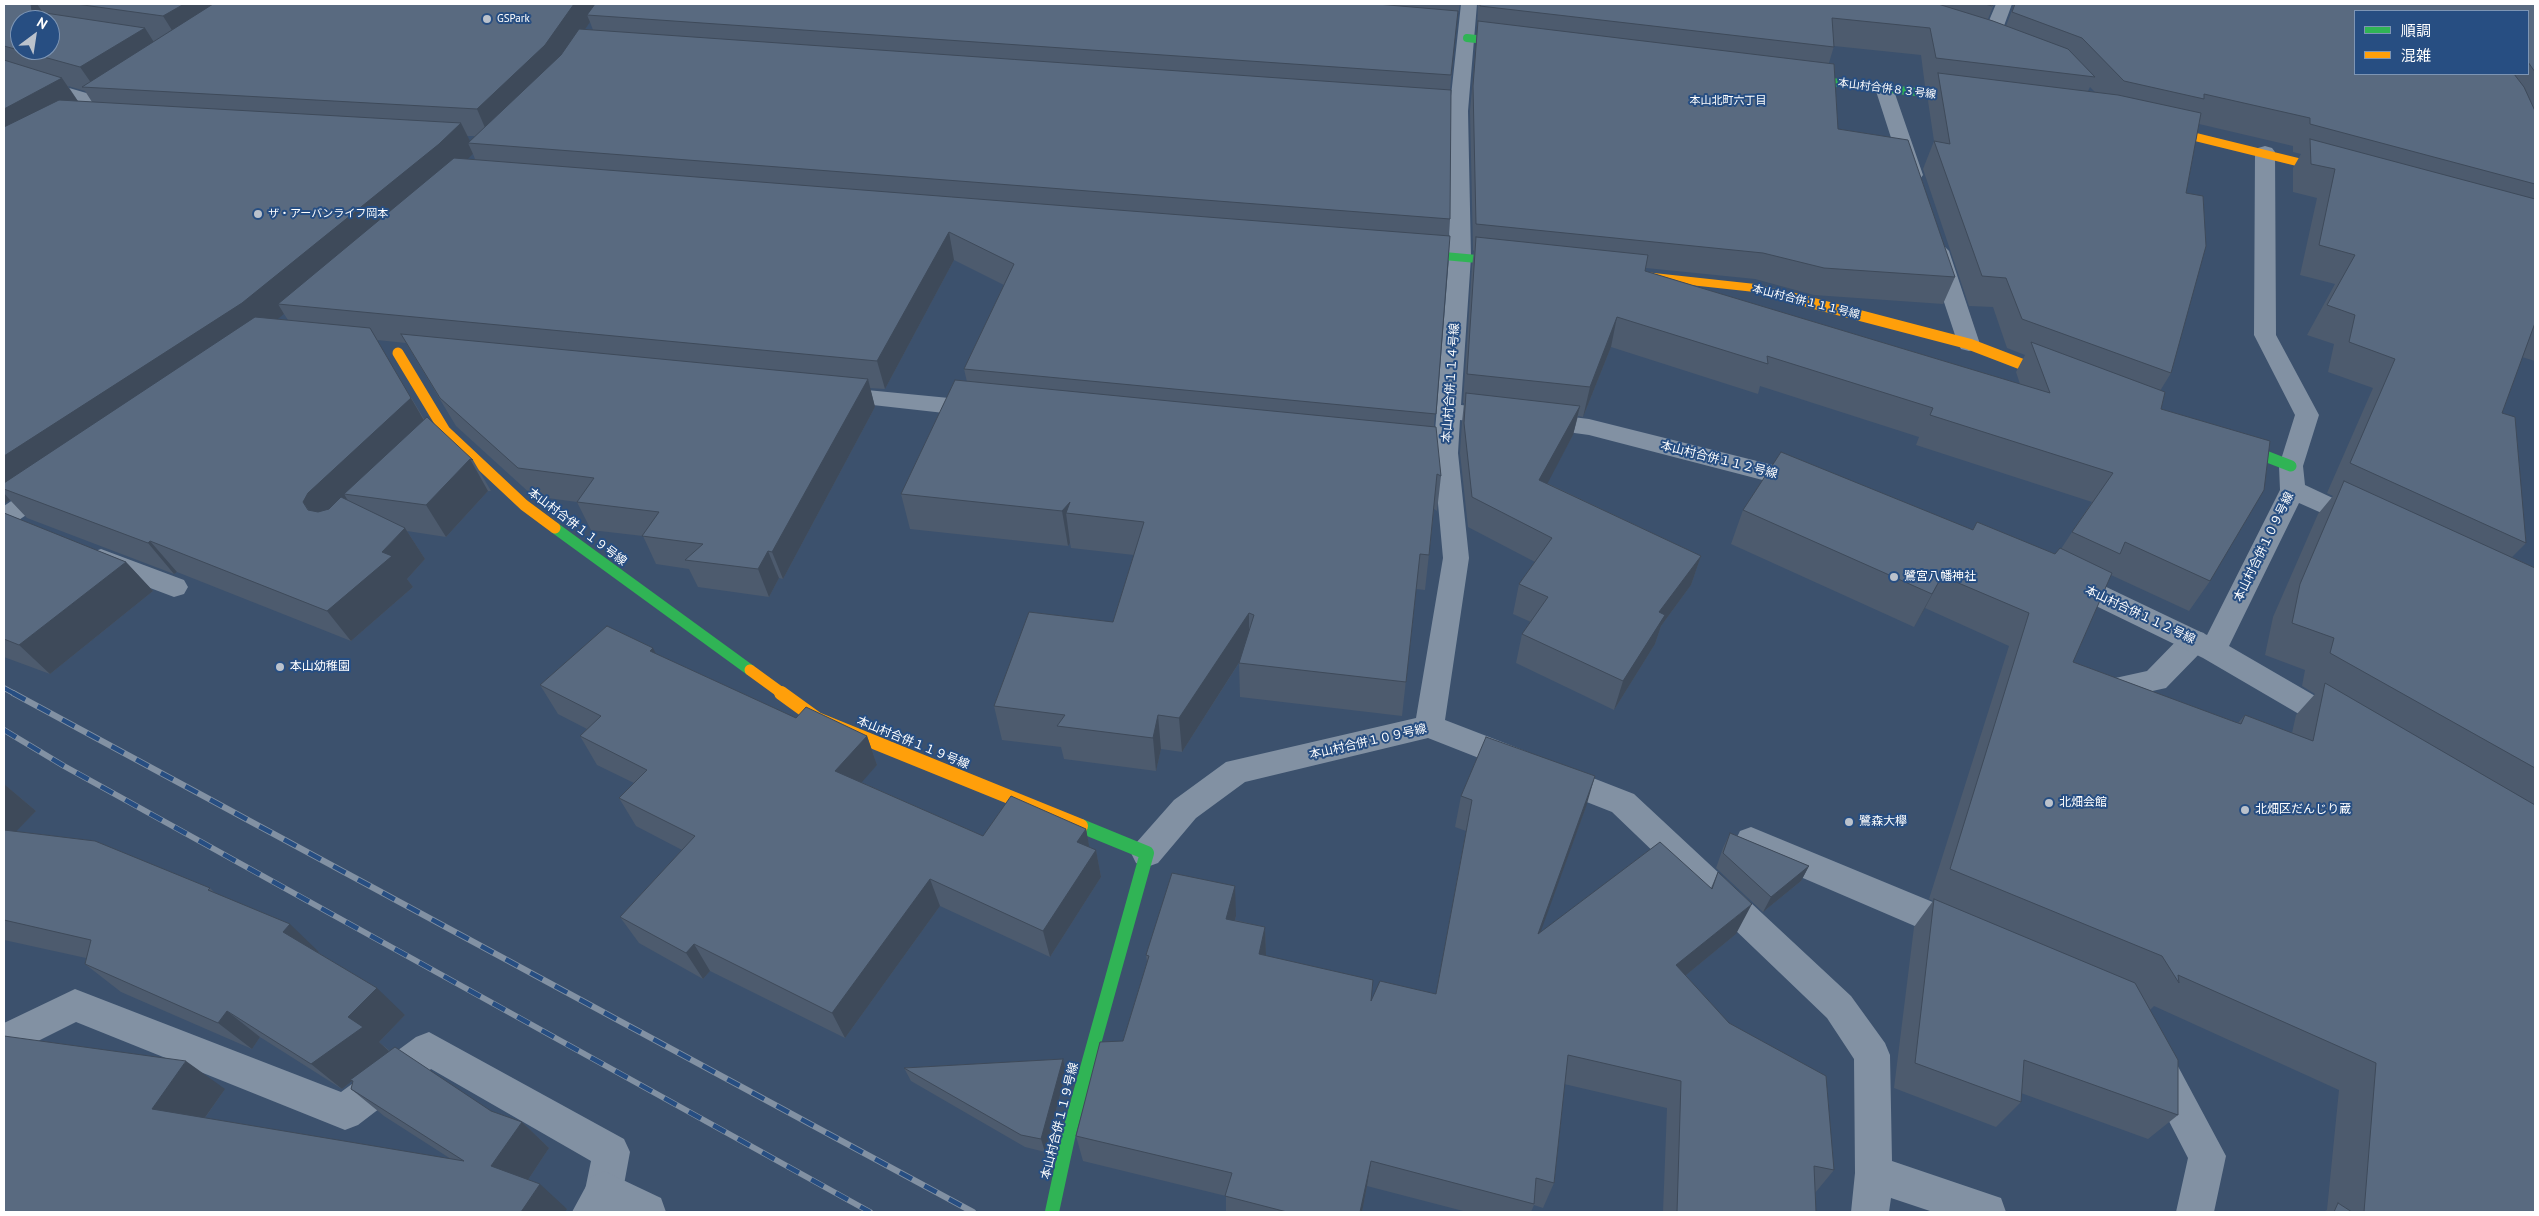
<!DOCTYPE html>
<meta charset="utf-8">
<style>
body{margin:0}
#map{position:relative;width:2539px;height:1216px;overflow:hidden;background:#3c516d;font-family:"PT Sans","Noto Sans JP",sans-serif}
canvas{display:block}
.frame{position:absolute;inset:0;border:5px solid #fff;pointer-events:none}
.legend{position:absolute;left:2354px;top:10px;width:175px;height:65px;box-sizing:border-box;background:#274e82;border:1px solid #7d95b4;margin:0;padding:6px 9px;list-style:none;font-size:15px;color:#fff}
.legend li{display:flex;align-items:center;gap:10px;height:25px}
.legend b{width:25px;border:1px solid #7d95b4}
.north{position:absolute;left:10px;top:10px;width:50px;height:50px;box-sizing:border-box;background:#274e82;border:1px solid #7d95b4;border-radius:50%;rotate:31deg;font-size:14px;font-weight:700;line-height:20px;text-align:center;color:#fff}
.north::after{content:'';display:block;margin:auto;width:18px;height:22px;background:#bbc2cc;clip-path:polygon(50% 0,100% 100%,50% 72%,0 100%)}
</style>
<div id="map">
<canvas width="2539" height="1216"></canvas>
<div class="frame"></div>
<ul class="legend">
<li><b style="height:6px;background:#30b455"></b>順調</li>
<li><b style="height:6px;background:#ff9f0a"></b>混雑</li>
</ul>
<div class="north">N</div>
</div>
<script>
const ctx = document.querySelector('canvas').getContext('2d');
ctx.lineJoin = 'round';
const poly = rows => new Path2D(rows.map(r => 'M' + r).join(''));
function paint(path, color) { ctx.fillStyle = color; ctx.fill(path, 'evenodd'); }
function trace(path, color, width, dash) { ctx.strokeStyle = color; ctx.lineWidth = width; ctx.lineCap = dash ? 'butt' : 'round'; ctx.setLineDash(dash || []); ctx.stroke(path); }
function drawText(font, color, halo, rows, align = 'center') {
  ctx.font = font + ' "PT Sans","Noto Sans JP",sans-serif'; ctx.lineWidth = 4; ctx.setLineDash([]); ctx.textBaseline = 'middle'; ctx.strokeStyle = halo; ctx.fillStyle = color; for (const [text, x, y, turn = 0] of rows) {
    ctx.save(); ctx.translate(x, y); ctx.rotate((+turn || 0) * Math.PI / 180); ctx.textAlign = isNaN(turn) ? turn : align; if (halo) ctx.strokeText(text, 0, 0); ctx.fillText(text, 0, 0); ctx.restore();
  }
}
const lane = poly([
 [2194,630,2204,633,2208,641,2204,649,2166,688,2098,703,2088,700,2083,692,2088,684,2147,671,2184,633,2194,630],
 [1751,827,1969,917,1974,928,1969,939,1957,943,1945,939,1740,851,1735,841,1740,831,1751,827],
 [75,989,341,1092,416,1037,429,1032,624,1139,630,1152,623,1190,617,1203,604,1209,591,1203,585,1190,591,1161,431,1069,358,1125,345,1130,76,1022,4,1058,4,1023,75,989]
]);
const street = poly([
 [1461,4,1477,4,1468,111,1471,257,1461,405,1499,409,1508,411,1511,417,1508,423,1499,425,1460,420,1458,453,1469,558,1445,720,1528,752,1532,761,1528,770,1517,773,1428,738,1245,782,1196,818,1158,863,1147,867,1136,863,1131,853,1136,843,1174,800,1226,762,1416,718,1443,558,1434,460,1401,457,1392,455,1389,449,1392,443,1401,441,1434,444,1449,257,1450,116,1413,114,1406,112,1404,108,1406,104,1413,102,1450,105,1461,4],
 [1996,4,2012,4,1998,42,1995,46,1989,47,1983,46,1980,42,1996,4],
 [4,69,107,99,109,103,107,107,100,109,4,80,4,69],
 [1884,83,1890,84,1893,88,1923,175,1920,179,1906,179,1903,175,1875,88,1878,84,1884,83],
 [2265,146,2272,148,2275,152,2276,335,2319,415,2303,466,2305,485,2369,515,2373,521,2369,527,2360,530,2299,503,2229,646,2348,715,2353,723,2348,731,2338,735,2328,731,2203,658,2059,588,2055,581,2059,574,2069,571,2079,574,2207,635,2280,490,2279,466,2295,415,2254,335,2255,152,2258,148,2265,146],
 [1938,245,1945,247,1949,251,1980,344,1977,349,1969,351,1961,349,1958,344,1927,251,1931,247,1938,245],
 [836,387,980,401,988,404,992,409,988,414,980,417,828,400,824,395,828,390,836,387],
 [1540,413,1589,419,1805,473,1814,476,1818,482,1814,488,1805,491,1589,435,1531,427,1528,421,1531,415,1540,413],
 [48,479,57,482,61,488,57,494,13,524,4,527,4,506,39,482,48,479],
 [101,549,184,580,188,587,184,594,174,597,92,566,88,559,92,552,101,549],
 [1557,764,1634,794,1851,996,1885,1043,1890,1055,1892,1161,2001,1198,2006,1212,1933,1212,1891,1198,1889,1212,1851,1212,1855,1173,1854,1059,1827,1018,1612,812,1546,786,1542,777,1546,768,1557,764],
 [2160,1052,2173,1057,2226,1156,2214,1212,2176,1212,2188,1158,2142,1069,2147,1057,2160,1052],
 [604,1171,661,1198,666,1212,572,1212,591,1177,604,1171]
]);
const fastFar2 = poly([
 [1467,38,1512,43],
 [1798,78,1966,98],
 [1411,253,1510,262]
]);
const fastFar1 = poly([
 [2234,444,2291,466],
 [555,528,750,670]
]);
const fast = poly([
 [1052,1212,1069,1133,1147,853,1081,826]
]);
const slowFar2 = poly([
 [2159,128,2334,171],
 [1635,275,1755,288,1798,299]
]);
const slowFar1 = poly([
 [1793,298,1969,344,2055,377],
 [398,353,445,431,524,505,555,528],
 [750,670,783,694]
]);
const slow = poly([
 [781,693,817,719,1081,826]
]);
const railFar1 = poly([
 [4,688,15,694]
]);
const rail = poly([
 [13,693,973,1212],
 [4,730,64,766,870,1212]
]);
const wall = poly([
 [4,4,1460,4,1456,24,1450,90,1450,219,1434,426,1441,476,1437,511,1434,509,1425,590,1416,589,1402,716,1240,697,1239,663,1182,752,1161,749,1156,771,1064,759,1061,747,1002,740,994,706,1113,622,1134,555,1071,548,1070,543,1068,546,910,529,901,494,967,382,964,369,1004,285,954,260,885,389,870,388,875,407,783,579,779,578,769,597,698,587,689,569,656,564,643,536,591,530,577,502,533,496,456,426,406,343,377,340,424,419,473,460,491,491,488,491,446,537,407,531,425,559,407,579,413,587,351,641,177,572,174,574,27,518,10,500,4,504],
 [590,22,593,30,585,29],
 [68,86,85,91,92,102,78,101],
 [467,136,475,136,470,141],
 [473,154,475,159,467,159],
 [284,314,288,320,277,319],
 [1478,4,1994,4,1988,19,2006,26,2014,5,2013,4,2535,4,2535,361,2522,357,2502,413,2526,543,2512,557,2535,568,2535,1212,2323,1212,2327,1210,2339,1090,2154,1006,2150,1010,2178,1115,2148,1139,2021,1093,2021,1102,1996,1127,1894,1088,1914,927,1933,901,1929,899,2009,646,1925,608,1914,627,1731,544,1743,510,1973,530,2055,554,2061,549,2072,532,2092,502,1916,445,1919,437,1760,386,1758,394,1611,347,1583,417,1578,416,1573,435,1547,483,1701,556,1691,585,1661,626,1655,644,1614,710,1516,663,1522,634,1531,622,1513,614,1519,584,1535,562,1468,527,1460,453,1462,422,1464,403,1463,403,1472,266,1474,251,1473,250,1470,111,1477,32],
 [2528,11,2528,74,2355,74],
 [1834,46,1921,55,1925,86,1933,87,1928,101,1934,141,1923,169,1969,306,1993,307,2007,348,2025,355,2016,372,2020,384,1645,271,1646,268,1755,279,1814,295,1943,304,1955,277,1838,129,1829,63],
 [2090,87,2095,92,2088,91],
 [2199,124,2293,146,2293,152,2301,154,2293,168,2293,192,2317,198,2300,275,2335,284,2307,335,2334,344,2328,372,2373,388,2327,493,2333,496,2318,514,2273,617,2265,655,2305,670,2302,686,2315,694,2296,715,2292,733,2245,715,2238,723,2073,662,2111,575,2189,611,2210,581,2161,409,2160,391,2171,373,2186,193],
 [4,513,126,562,153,591,50,674,4,657],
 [656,654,796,718,867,736,877,765,861,782,983,836,1086,829,1089,847,1096,850,1101,877,1050,957,940,906,845,1038,710,971,703,979,639,943,620,917,682,850,636,826,619,798,634,783,597,765,580,736,587,729,558,714,540,685],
 [4,784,36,811,16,831,210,888,214,892,319,952,319,953,405,1015,379,1042,390,1051,491,1111,522,1122,549,1148,528,1180,567,1209,4,1212,225,1089,205,1118,451,1159,384,1116,351,1089,353,1082,352,1081,342,1089,260,1037,252,1049,121,992,85,964,86,958,4,940],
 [1461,796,1586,807,1540,932,1711,888,1718,872,1736,934,1686,975,1834,1170,1815,1193,1816,1212,1663,1212,1667,1108,1564,1084,1554,1183,1543,1208,1534,1205,1531,1212,1467,1212,1367,1186,1362,1212,1226,1212,1226,1196,1083,1161,1076,1136,1123,1041,1147,962,1146,955,1236,916,1235,920,1265,927,1266,956,1371,1001,1436,994,1466,831,1455,827],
 [1730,833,1809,866,1801,881,1763,912,1716,868,1723,848],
 [1063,1059,1066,1072,1045,1152,1025,1147,911,1081,904,1068]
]);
const shadedWall = poly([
 [31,4,37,4,48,20,32,11],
 [184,4,243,4,180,43,163,16],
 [574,4,603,4,587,15,590,22,556,72,489,137,477,109],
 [145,28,162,55,94,87,80,67],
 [62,78,81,106,4,148,4,109],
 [461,123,471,143,468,143,473,154,453,173,278,304,284,314,262,332,4,489,4,456],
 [949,232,954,260,885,389,877,361],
 [1617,317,1611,347,1583,417,1590,387],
 [370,328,429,429,344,494,350,504,325,533,303,502],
 [868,379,875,407,783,579,772,552],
 [1580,406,1573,435,1534,509,1539,480],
 [470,459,488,491,446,537,426,505],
 [4,493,10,500,4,504],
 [1070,502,1066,513,1070,543,1068,546,1062,511],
 [405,528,425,559,407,579,413,587,351,641,327,611],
 [150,541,177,572,174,574,148,543],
 [768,551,779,578,769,597,758,569],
 [1701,556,1691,585,1661,626,1655,644,1614,710,1623,681,1659,612],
 [126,562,153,591,50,674,19,645],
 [1942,576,1925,608,1914,627,1932,594],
 [1249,613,1249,647,1182,752,1179,718],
 [653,648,668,678,650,651],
 [1158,715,1161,749,1156,771,1153,738],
 [867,736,877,765,847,799,835,771],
 [1595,776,1586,807,1529,964,1538,934],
 [4,784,36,811,4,844],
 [1086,829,1091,856,1077,842],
 [1096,850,1101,877,1050,957,1043,931],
 [1809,866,1801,881,1763,912,1771,897],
 [930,879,940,906,845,1038,832,1013],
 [1235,886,1236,916,1227,948,1226,919],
 [1752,904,1736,934,1663,994,1676,965],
 [290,924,319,952,313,959,283,932],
 [1265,927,1266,956,1259,954],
 [694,944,710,971,703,979,686,953],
 [377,988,405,1015,379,1042,391,1053,350,1080,352,1081,342,1089,311,1064,348,1017],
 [227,1011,260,1037,252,1049,218,1023],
 [1063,1059,1066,1072,1045,1152,1041,1139],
 [186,1061,225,1089,192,1136,152,1109],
 [522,1122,549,1148,520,1192,491,1166],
 [1371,1161,1367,1186,1362,1212,1360,1212],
 [540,1184,567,1209,565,1212,521,1212]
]);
const building = poly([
 [4,4,31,4,32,11,145,28,80,67,4,46,4,4],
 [20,20,50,20,50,50,20,50,20,20],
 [76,4,184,4,163,16,76,4],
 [213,4,574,4,545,45,477,109,82,87,213,4],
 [595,4,1377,4,1458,11,1451,75,587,15,595,4],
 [1480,4,1938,4,1993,21,2068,49,2095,77,1936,58,1930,28,1832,18,1834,47,1480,6,1480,4],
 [1985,4,1993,4,1992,6,1985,4],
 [2015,4,2535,4,2535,72,2528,62,2528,11,2355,11,2355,74,2514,74,2524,87,2535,111,2535,184,2310,124,2310,118,2204,94,2204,99,2124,81,2082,38,2012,12,2015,4],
 [1478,21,1834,64,1838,129,1908,140,1955,277,1824,268,1763,253,1476,224,1473,86,1478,21],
 [579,29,1451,90,1450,219,468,143,561,55,579,29],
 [4,60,62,78,4,109,4,60],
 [1938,73,2118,95,2201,113,2186,193,2203,196,2206,246,2171,373,2022,319,2006,278,1982,276,1934,141,1950,144,1938,73],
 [59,100,461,123,439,144,242,303,4,456,4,127,59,100],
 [2310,139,2535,199,2535,323,2502,413,2515,417,2526,543,2350,463,2395,359,2349,342,2355,315,2327,305,2355,255,2319,245,2335,169,2311,164,2310,139],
 [454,158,1450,236,1436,414,964,369,1014,264,949,232,877,361,278,304,454,158],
 [1476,237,1648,255,1645,271,2050,393,2031,342,2165,392,2161,409,2270,441,2264,490,2210,581,2125,542,2120,554,2072,532,2113,473,1930,415,1933,408,1767,356,1768,364,1617,317,1590,387,1467,374,1476,237],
 [255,317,370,328,411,398,308,493,303,502,308,510,318,512,329,509,341,497,405,528,382,552,392,556,327,611,150,541,148,543,4,489,4,483,255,317],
 [401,334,868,379,772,552,768,551,758,569,685,560,703,544,642,536,659,512,577,502,594,478,518,468,440,398,401,334],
 [955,380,1436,427,1441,476,1437,474,1429,555,1420,554,1406,682,1239,663,1254,615,1249,613,1179,718,1158,715,1153,738,1057,726,1065,715,994,706,1029,612,1113,622,1144,522,1066,513,1070,502,1062,511,901,494,955,380],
 [1466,393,1580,406,1539,480,1701,556,1659,612,1665,615,1623,681,1522,634,1548,597,1519,584,1552,538,1472,497,1464,423,1466,393],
 [427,417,473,460,470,459,426,505,344,494,427,417],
 [1781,452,1973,530,1977,522,2055,554,2060,548,2112,573,2073,662,2235,722,2241,724,2245,715,2313,741,2325,683,2535,805,2535,1212,2364,1212,2376,1063,2178,975,2179,983,2162,956,1950,869,2029,613,1942,576,1932,594,1743,510,1781,452],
 [2344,481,2535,568,2535,768,2330,653,2334,638,2292,623,2300,584,2344,481],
 [4,513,126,562,19,645,4,639,4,513],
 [607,626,653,648,650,651,796,718,806,707,867,736,835,771,983,836,1011,796,1086,829,1077,842,1096,850,1043,931,930,879,832,1013,694,944,686,953,620,917,695,836,619,798,647,770,580,736,601,716,540,685,607,626],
 [1486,737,1595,776,1538,934,1660,842,1712,889,1718,872,1752,904,1676,965,1729,1023,1826,1076,1834,1170,1814,1166,1816,1212,1677,1212,1681,1081,1568,1055,1554,1183,1536,1178,1534,1204,1371,1161,1360,1212,1287,1212,1225,1196,1232,1173,1076,1136,1100,1042,1123,1041,1149,956,1146,955,1172,873,1235,886,1226,919,1265,927,1259,954,1373,980,1371,1001,1380,981,1436,994,1472,800,1461,796,1486,737],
 [4,830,95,841,210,888,208,890,290,924,283,932,377,988,348,1017,363,1027,311,1064,227,1011,218,1023,85,964,91,940,4,920,4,830],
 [1730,833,1809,866,1771,897,1723,853,1730,833],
 [1934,899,2135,983,2178,1060,2178,1115,2024,1060,2021,1102,1915,1063,1934,899],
 [4,1036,186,1061,152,1109,464,1161,351,1089,353,1081,350,1080,395,1047,491,1111,522,1122,491,1166,540,1184,521,1212,4,1212,4,1036],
 [1063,1059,1041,1139,1021,1135,904,1068,1063,1059],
 [2338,1203,2352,1212,2334,1212,2338,1203]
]);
const markers = [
 [487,19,5,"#bbc2cc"],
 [258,214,5,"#bbc2cc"],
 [1894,577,5,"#bbc2cc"],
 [280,667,5,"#bbc2cc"],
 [2049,803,5,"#bbc2cc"],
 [2245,810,5,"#bbc2cc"],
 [1849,822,5,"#bbc2cc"]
];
const farPoinames = [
 ["GSPark",497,19],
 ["ザ・アーバンライフ岡本",268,214]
];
const farStreetnames = [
 ["本山村合併８３号線",1887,89,7],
 ["本山村合併１１１号線",1806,302,14]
];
const farNeighbourhoodnames = [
 ["本山北町六丁目",1728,101]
];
const streetNames = [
 ["本山村合併１１４号線",1451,383,-86],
 ["本山村合併１１２号線",1719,460,14],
 ["本山村合併１１９号線",577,527,37],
 ["本山村合併１０９号線",2264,547,-64],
 ["本山村合併１１２号線",2140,615,25],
 ["本山村合併１０９号線",1368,742,-13],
 ["本山村合併１１９号線",913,743,22],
 ["本山村合併１１９号線",1060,1121,-76]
];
const poiNames = [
 ["鷺宮八幡神社",1904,577],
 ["本山幼稚園",290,667],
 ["北畑会館",2059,803],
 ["北畑区だんじり蔵",2255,810],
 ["鷺森大欅",1859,822]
];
paint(lane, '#8291a3');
paint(street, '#8291a3');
trace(fastFar2, '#30b455', 8);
trace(fastFar1, '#30b455', 11);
trace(fast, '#30b455', 14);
trace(slowFar2, '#ff9f0a', 8);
trace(slowFar1, '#ff9f0a', 11);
trace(slow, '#ff9f0a', 14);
trace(railFar1, '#8291a3', 5.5);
trace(rail, '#8291a3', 6);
trace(railFar1, '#274e82', 4, [11]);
trace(rail, '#274e82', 4.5, [14]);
paint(wall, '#4d5b6e');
paint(shadedWall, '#3e4a5a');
paint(building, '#596a80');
trace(building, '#3e4a5a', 1);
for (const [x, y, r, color] of markers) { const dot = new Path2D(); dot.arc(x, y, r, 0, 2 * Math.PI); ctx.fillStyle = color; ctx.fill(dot); trace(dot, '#274e82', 2); }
drawText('11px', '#fff', '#274e82', farPoinames, 'left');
drawText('11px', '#fff', '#274e82', farStreetnames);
drawText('11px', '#fff', '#274e82', farNeighbourhoodnames);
drawText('12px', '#fff', '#274e82', streetNames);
drawText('12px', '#fff', '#274e82', poiNames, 'left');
</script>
